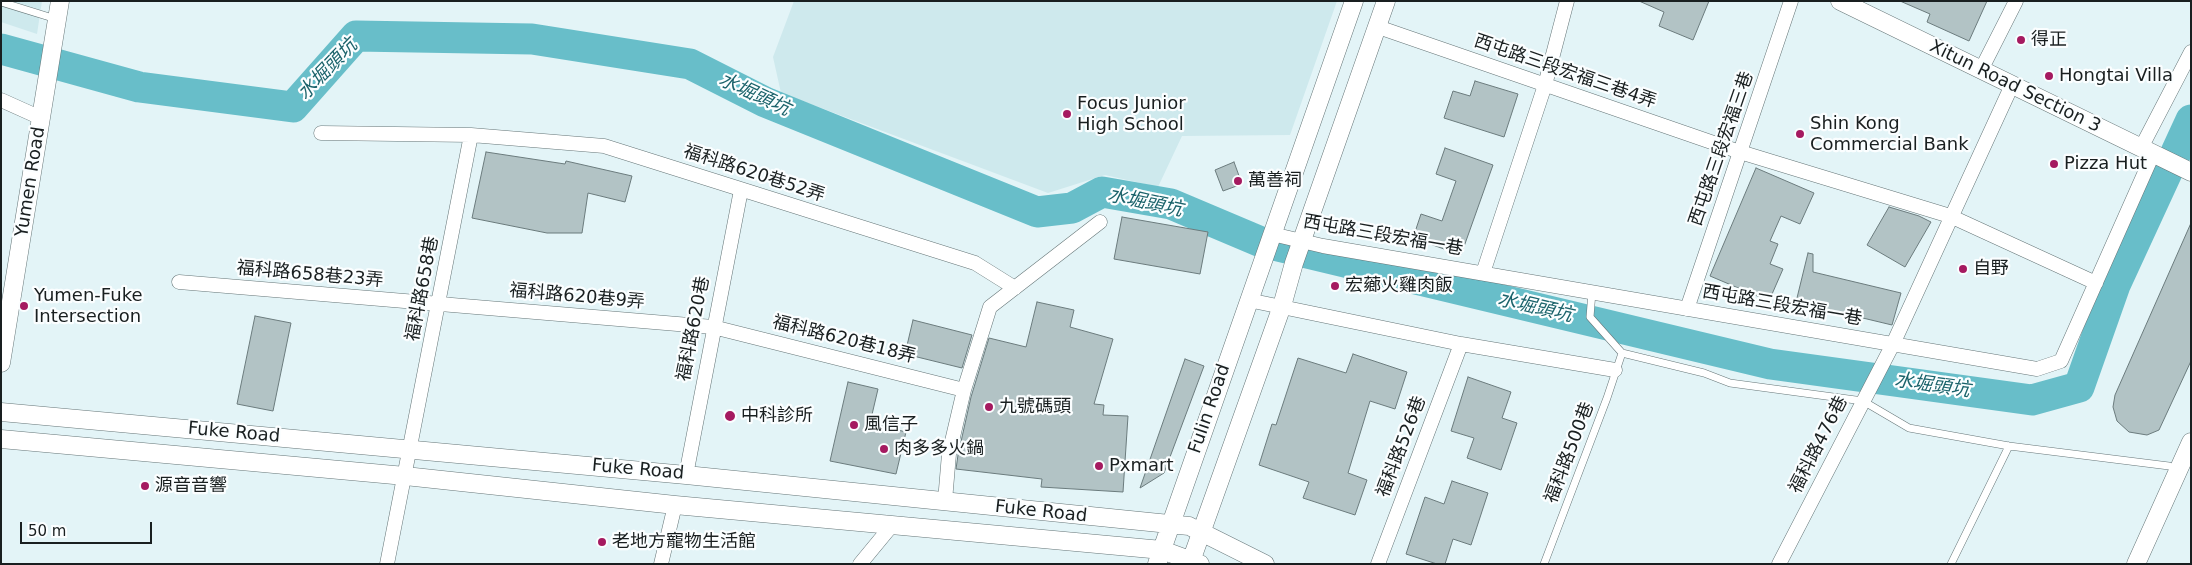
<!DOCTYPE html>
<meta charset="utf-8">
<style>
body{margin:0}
#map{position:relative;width:2192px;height:565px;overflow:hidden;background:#e3f4f7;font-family:"DejaVu Sans",sans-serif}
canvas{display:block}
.frame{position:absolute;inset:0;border:2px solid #191f20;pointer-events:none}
.scale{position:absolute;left:20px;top:522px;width:132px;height:22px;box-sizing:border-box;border:2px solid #191f20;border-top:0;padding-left:6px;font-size:15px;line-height:18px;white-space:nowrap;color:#191f20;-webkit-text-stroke:4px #fbfeff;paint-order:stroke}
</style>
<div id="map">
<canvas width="2192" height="565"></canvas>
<div class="frame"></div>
<div class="scale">50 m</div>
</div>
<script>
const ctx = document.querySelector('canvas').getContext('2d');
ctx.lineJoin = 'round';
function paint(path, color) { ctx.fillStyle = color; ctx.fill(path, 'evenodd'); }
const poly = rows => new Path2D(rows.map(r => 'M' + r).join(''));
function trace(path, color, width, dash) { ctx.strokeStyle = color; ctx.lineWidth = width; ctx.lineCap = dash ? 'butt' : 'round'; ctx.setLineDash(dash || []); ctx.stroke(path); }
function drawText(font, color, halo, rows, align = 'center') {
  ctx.font = font + ' "DejaVu Sans","Noto Sans TC",sans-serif'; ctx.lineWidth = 4.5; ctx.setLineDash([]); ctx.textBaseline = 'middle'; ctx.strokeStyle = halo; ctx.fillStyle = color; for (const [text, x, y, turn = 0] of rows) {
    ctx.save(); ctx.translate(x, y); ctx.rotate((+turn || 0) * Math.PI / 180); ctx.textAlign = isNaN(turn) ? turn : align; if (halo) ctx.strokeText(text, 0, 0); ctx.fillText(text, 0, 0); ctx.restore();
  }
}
const built = poly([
 [1,1,42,1,37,34,1,22],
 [794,1,1337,1,1290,135,1182,136,1158,187,1105,175,1048,193,781,93,773,57]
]);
const river = poly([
 [1,49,139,87,293,107,356,36,532,39,690,64,765,102,1037,212,1072,208,1102,192,1171,204,1261,242,1770,364,2032,400,2079,387,2115,285,2191,120]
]);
const building = poly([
 [1639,1,1709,1,1693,40,1659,26,1664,12,1639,1],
 [1900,1,1987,1,1969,41,1927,22,1930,14,1900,1],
 [1475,81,1518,94,1504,137,1444,118,1453,91,1470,96,1475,81],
 [1445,148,1493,165,1461,255,1413,238,1421,214,1442,221,1456,181,1436,174,1445,148],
 [486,152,565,164,566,161,632,176,625,202,588,193,582,233,547,233,472,218,486,152],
 [1234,162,1242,184,1223,191,1215,170,1234,162],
 [1756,168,1814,193,1800,224,1781,216,1770,241,1778,244,1770,264,1783,269,1769,301,1710,276,1756,168],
 [1889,207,1919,216,1931,222,1905,267,1867,245,1889,207],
 [1122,217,1208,232,1200,274,1114,259,1122,217],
 [2191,223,2191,361,2159,430,2147,435,2129,432,2117,421,2113,407,2115,395,2191,223],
 [1808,253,1813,254,1813,272,1901,293,1892,325,1796,302,1808,253],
 [1037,302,1074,310,1070,327,1113,339,1094,404,1104,405,1103,415,1128,416,1123,492,1041,487,1042,479,956,469,958,455,971,397,989,338,1026,347,1037,302],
 [255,316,291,323,273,411,237,404,255,316],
 [913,320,972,335,962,368,905,354,913,320],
 [1353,354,1407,372,1395,409,1370,401,1348,473,1367,480,1355,515,1303,498,1309,482,1259,465,1272,424,1276,425,1298,358,1346,373,1353,354],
 [1185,359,1204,366,1164,473,1140,488,1185,359],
 [1468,377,1511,392,1502,418,1517,423,1501,470,1467,458,1474,438,1451,431,1468,377],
 [848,382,878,389,870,423,906,432,896,474,830,461,848,382],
 [1452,481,1488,493,1471,545,1453,539,1445,564,1437,564,1406,554,1425,497,1444,504,1452,481]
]);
const service = poly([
 [1,2,56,19],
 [1592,292,1590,317,1622,353,1704,373,1730,383,1863,401,1909,428,2009,446,2169,466,2178,469],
 [1544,564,1607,398,1622,353],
 [1951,564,2009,446]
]);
const minor = poly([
 [1378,27,1740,152,1950,216,2096,283],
 [1981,70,2016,1],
 [1,100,41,118],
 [321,133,471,135,604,146,975,263,1015,288],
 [2141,148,2191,52],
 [1272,234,1323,246,2037,369,2061,361,2153,154],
 [1483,273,1545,85,1567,1],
 [179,282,713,327,964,390],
 [1248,300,1461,344,1615,370],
 [1687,309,1791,1],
 [686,475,741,190],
 [945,501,949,454,964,390,990,307,1100,222],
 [387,564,471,135],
 [661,564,675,505],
 [860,564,893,524],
 [1378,564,1461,344],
 [1779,564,1893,344,2012,85]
]);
const tertiary = poly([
 [1840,1,2191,172],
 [1,363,60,1],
 [1,412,686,475,1189,526,1265,564],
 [1,439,405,476,675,505,1162,550,1200,564],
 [1157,564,1354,1],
 [1190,564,1282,306,1294,263,1386,1],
 [2136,564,2191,442]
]);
const markers = [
 [2021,40,5,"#a51a60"],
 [2049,76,5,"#a51a60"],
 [1067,114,5,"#a51a60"],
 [1800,134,5,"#a51a60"],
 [2054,164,5,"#a51a60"],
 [1238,181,5,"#a51a60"],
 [1963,269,5,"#a51a60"],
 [1335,286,5,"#a51a60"],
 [24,306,5,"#a51a60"],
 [989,407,5,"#a51a60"],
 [730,416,6,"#a51a60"],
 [854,425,5,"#a51a60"],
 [884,449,5,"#a51a60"],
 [1099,466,5,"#a51a60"],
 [145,486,5,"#a51a60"],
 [602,542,5,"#a51a60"]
];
const poiNames = [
 ["得正",2031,40],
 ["Hongtai Villa",2059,76],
 ["Focus Junior",1077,104],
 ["High School",1077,125],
 ["Shin Kong",1810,124],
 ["Commercial Bank",1810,145],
 ["Pizza Hut",2064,164],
 ["萬善祠",1248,181],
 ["自野",1973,269],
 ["宏薌火雞肉飯",1345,286],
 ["Yumen-Fuke",34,296],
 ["Intersection",34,317],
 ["九號碼頭",999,407],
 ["中科診所",741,416],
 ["風信子",864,425],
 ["肉多多火鍋",894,449],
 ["Pxmart",1109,466],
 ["源音音響",155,486],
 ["老地方寵物生活館",612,542]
];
const streetNames = [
 ["西屯路三段宏福三巷4弄",1565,72,19],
 ["Xitun Road Section 3",2015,87,26],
 ["西屯路三段宏福三巷",1722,149,-71],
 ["福科路620巷52弄",754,174,18],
 ["Yumen Road",31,182,-81],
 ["西屯路三段宏福一巷",1383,236,10],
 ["福科路658巷23弄",310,275,5],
 ["福科路658巷",423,289,-79],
 ["福科路620巷9弄",577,297,5],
 ["西屯路三段宏福一巷",1782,306,10],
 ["福科路620巷",694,329,-79],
 ["福科路620巷18弄",844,340,14],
 ["Fulin Road",1210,409,-71],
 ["Fuke Road",234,433,5],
 ["福科路476巷",1819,445,-63],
 ["福科路526巷",1402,447,-69],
 ["福科路500巷",1570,453,-69],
 ["Fuke Road",638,470,5],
 ["Fuke Road",1041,512,6]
];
const waterNames = [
 ["水堀頭坑",328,70,-46],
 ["水堀頭坑",754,95,25],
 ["水堀頭坑",1145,203,12],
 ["水堀頭坑",1535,308,13],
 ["水堀頭坑",1932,386,8]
];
paint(built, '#cee9ed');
trace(river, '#68bec9', 31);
paint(building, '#b2c3c5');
trace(building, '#6b7b7d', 1);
trace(service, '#667678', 8);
trace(minor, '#667678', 15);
trace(tertiary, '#667678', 19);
trace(service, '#fff', 7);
trace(minor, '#fff', 14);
trace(tertiary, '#fff', 18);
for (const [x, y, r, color] of markers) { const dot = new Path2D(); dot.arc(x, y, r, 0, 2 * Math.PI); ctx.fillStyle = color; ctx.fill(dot); trace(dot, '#fbfeff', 2); }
drawText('18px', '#191f20', '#fbfeff', poiNames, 'left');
drawText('18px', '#191f20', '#fbfeff', streetNames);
drawText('italic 19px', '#1b636b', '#fbfeff', waterNames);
</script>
